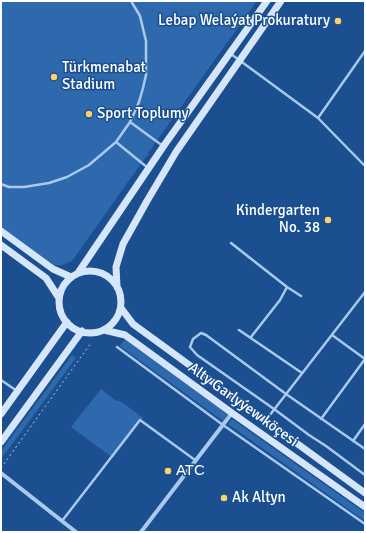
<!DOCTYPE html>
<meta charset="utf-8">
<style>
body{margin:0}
#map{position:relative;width:366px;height:533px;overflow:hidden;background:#1b4f8f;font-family:Signika,sans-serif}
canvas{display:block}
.frame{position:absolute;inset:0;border:2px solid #fff;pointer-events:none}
</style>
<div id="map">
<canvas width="366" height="533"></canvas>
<div class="frame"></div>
</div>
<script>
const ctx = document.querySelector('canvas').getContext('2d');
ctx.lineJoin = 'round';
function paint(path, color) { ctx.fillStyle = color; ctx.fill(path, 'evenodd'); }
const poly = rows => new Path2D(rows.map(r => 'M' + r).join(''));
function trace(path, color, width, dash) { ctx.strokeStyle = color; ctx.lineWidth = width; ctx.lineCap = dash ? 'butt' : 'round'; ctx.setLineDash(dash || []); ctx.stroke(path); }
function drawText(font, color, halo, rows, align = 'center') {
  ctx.font = font + ' Signika,sans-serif'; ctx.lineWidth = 3; ctx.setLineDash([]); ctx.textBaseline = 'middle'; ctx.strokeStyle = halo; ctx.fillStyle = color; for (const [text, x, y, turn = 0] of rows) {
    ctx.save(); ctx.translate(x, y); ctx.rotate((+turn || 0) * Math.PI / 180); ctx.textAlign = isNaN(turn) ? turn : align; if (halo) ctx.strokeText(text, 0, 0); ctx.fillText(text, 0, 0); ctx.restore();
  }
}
const green = poly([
 [1,1,257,1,153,146,152,149,150,150,148,153,149,154,145,158,72,261,62,265,54,265,1,227],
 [125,339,228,414,223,421,120,346],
 [72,355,76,358,1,459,1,451],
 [101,389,115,400,122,402,143,418,113,458,71,427],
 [232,419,365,513,365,521,228,424]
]);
const path = poly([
 [1,468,91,343]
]);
const lane = poly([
 [131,1,140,16,146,41,146,75,143,88,139,102,130,122,163,146],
 [231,54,318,118,365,166],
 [318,118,365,51],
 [116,142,130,122],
 [1,184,9,187,24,187,49,183,67,177,89,165,116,142,148,168],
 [231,243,287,287,301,296],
 [239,330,302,373],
 [332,335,365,359],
 [251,337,280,300,287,287],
 [117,347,223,425,365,524],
 [1,380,17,391],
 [321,419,365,359],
 [266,420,365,292],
 [353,441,365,424],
 [365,449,286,394,206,335,201,333,193,339,190,347,197,355,274,409,309,435,326,446,365,475],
 [62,521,140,420,195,460]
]);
const street = poly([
 [1,473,76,532],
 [141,532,232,413]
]);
const secondary = poly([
 [1,231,53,269,71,277],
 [1,245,46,278,59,298],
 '59 302a31 31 0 1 1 62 0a31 31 0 1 1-62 0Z',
 [78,273,165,144,267,1],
 [117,287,116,267,123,244,147,201,176,152,281,1],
 [121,308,133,324,365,493],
 [104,330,125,335,232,413,365,507],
 [1,414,67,322],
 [1,442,82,331]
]);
const markers = [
 [338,21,4,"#ffd166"],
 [54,77,4,"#ffd166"],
 [89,114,4,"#ffd166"],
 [328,220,4,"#ffd166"],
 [168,471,4,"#ffd166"],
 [224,498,4,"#ffd166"]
];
const poiNames = [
 ["Lebap Welaýat Prokuratury",330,21,"right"],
 ["Türkmenabat",62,68],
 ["Stadium",62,85],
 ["Sport Toplumy",97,114],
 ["Kindergarten",320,211,"right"],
 ["No. 38",320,228,"right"],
 ["АТС",176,471],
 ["Ak Altyn",232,498]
];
const streetNames = [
 ["Alty Garlyýew köçesi",243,405,36]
];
paint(green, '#2e69ad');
trace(path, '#a9c9ee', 1, [2, 3]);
trace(lane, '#a9c9ee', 2.5);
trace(street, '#a9c9ee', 4);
trace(secondary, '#d6e6fa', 7);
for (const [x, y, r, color] of markers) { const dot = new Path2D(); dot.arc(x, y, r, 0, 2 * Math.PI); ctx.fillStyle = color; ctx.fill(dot); trace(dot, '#1b4f8f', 1.5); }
drawText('15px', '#fff', '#1b4f8f', poiNames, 'left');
drawText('15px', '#fff', '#1b4f8f', streetNames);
</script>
